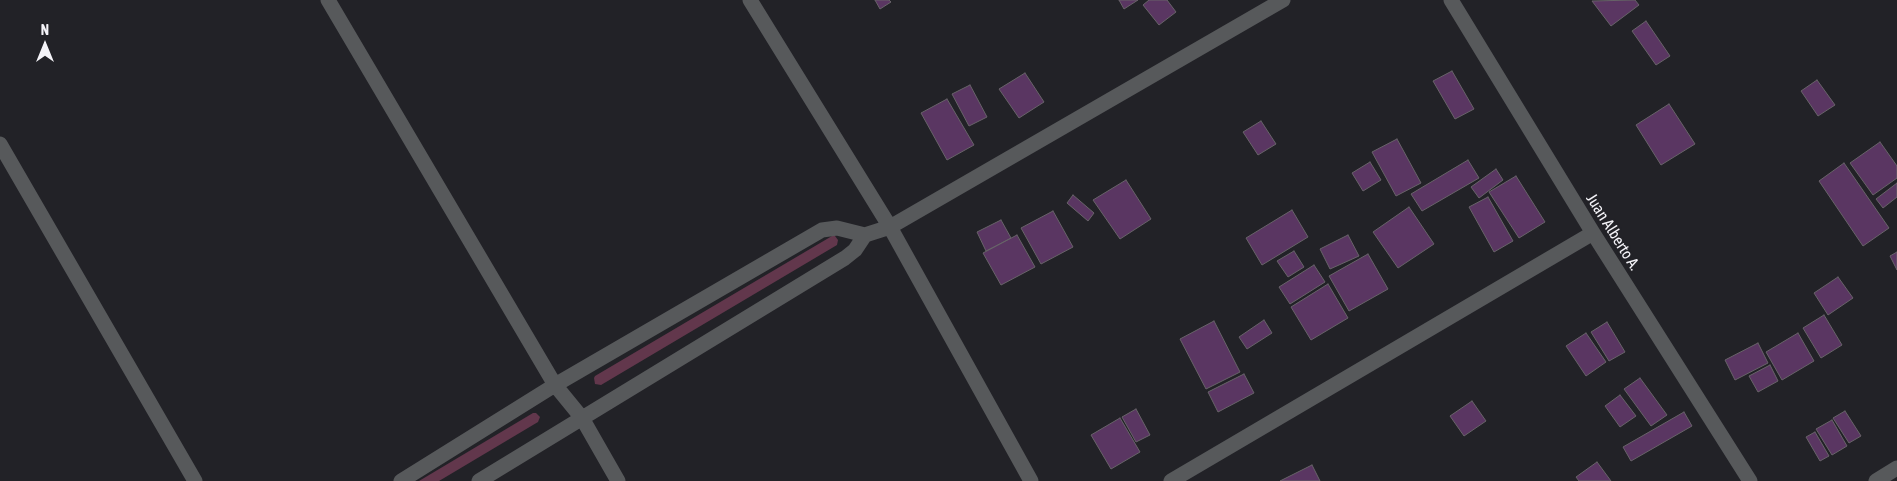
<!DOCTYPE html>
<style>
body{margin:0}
#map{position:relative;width:1897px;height:481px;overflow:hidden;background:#222227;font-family:"Asap Condensed",sans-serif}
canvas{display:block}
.north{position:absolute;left:20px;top:20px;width:50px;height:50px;-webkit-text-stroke:4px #222227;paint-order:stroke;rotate:0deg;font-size:14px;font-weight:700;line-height:20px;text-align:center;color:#f4f3f8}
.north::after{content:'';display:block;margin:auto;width:18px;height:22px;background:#f4f3f8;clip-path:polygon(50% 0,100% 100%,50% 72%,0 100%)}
</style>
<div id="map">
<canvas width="1897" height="481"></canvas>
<div class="north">N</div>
</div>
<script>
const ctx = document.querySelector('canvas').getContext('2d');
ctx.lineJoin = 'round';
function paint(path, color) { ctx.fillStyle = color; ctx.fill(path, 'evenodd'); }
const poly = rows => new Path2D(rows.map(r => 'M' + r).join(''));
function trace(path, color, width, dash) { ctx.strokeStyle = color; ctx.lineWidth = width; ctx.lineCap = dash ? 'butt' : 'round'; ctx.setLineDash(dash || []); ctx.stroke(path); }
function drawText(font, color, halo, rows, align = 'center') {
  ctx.font = font + ' "Asap Condensed",sans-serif'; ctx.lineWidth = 4; ctx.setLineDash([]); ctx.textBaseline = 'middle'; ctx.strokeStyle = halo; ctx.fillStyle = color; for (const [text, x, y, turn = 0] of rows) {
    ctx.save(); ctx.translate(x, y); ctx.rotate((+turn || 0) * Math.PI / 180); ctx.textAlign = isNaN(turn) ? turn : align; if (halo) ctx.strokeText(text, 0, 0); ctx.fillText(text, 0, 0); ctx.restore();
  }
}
const green = poly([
 [832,236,835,236,838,240,837,245,601,385,595,384,594,378,595,376],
 [533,413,536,413,540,417,538,422,439,481,419,481]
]);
const building = poly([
 [875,0,889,0,891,2,880,9,875,0],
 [1119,0,1138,0,1124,9,1119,0],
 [1149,0,1167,0,1176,12,1159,25,1143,5,1149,0],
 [1635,0,1639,5,1611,26,1592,1,1635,0],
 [1646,21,1670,56,1656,65,1632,31,1646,21],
 [1452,71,1474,109,1455,119,1433,81,1452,71],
 [1025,73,1044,102,1019,118,999,89,1025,73],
 [1817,80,1835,105,1818,116,1801,91,1817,80],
 [970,85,987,117,969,126,952,94,970,85],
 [947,99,974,145,947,160,921,113,947,99],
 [1669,104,1695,144,1661,165,1636,125,1669,104],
 [1261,121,1276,144,1258,155,1243,132,1261,121],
 [1397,139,1421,183,1396,196,1372,152,1397,139],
 [1880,142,1897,166,1897,178,1873,195,1850,163,1880,142],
 [1468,160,1479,178,1422,211,1411,194,1468,160],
 [1370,162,1381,180,1363,191,1352,173,1370,162],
 [1844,163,1889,228,1863,246,1819,181,1844,163],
 [1496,169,1503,180,1479,198,1471,187,1496,169],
 [1516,176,1545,222,1519,238,1489,192,1516,176],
 [1126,180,1151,219,1120,239,1093,200,1126,180],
 [1897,183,1897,197,1883,208,1876,199,1897,183],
 [1073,195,1094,213,1088,221,1067,203,1073,195],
 [1488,197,1513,241,1494,252,1469,207,1488,197],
 [1409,207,1434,244,1398,268,1373,232,1409,207],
 [1292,210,1308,237,1262,265,1246,238,1292,210],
 [1053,211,1073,247,1041,264,1021,228,1053,211],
 [1001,220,1011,238,986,251,977,232,1001,220],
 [1017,235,1035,267,1001,285,983,253,1017,235],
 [1348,235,1359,256,1330,269,1320,249,1348,235],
 [1294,251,1304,267,1288,277,1277,261,1294,251],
 [1897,252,1897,270,1890,256,1897,252],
 [1368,254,1388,289,1349,311,1329,276,1368,254],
 [1314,265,1325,282,1290,304,1279,287,1314,265],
 [1838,277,1853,298,1828,315,1814,293,1838,277],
 [1328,284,1348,318,1311,340,1291,307,1328,284],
 [1824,315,1842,345,1821,358,1803,328,1824,315],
 [1264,320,1272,333,1247,349,1239,337,1264,320],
 [1214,321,1240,372,1206,389,1180,339,1214,321],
 [1607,322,1625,352,1609,361,1591,332,1607,322],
 [1586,333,1606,362,1586,376,1566,346,1586,333],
 [1798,333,1814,361,1782,380,1766,352,1798,333],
 [1758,343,1768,363,1735,380,1725,360,1758,343],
 [1770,365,1778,381,1758,392,1749,376,1770,365],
 [1244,374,1254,393,1218,412,1208,392,1244,374],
 [1640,378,1667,415,1651,426,1624,389,1640,378],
 [1620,395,1636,416,1620,427,1605,406,1620,395],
 [1472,401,1486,421,1464,436,1450,416,1472,401],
 [1136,409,1150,435,1136,442,1122,417,1136,409],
 [1845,411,1861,436,1849,443,1833,418,1845,411],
 [1684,412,1692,426,1631,461,1623,447,1684,412],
 [1120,418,1140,452,1111,469,1091,435,1120,418],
 [1832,420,1847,446,1832,455,1816,429,1832,420],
 [1815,432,1829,456,1820,461,1806,437,1815,432],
 [1597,462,1611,481,1579,481,1576,477,1597,462],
 [1312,465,1320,481,1280,481,1312,465]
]);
const minor = poly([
 [328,0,555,385,582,418,618,481],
 [750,0,890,227,1031,481],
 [1451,0,1593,233,1750,481],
 [0,144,195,481],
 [401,481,555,385,822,230,837,228,865,235,890,227,1283,0],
 [479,481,845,258,855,250,865,235],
 [1171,481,1593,233],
 [1876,481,1897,468]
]);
const streetNames = [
 ["Juan Alberto A.",1613,232,58]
];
paint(green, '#62374c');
paint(building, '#5a3662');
trace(building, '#686369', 1);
trace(minor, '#57595b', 15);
drawText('16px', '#f4f3f8', '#222227', streetNames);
</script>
